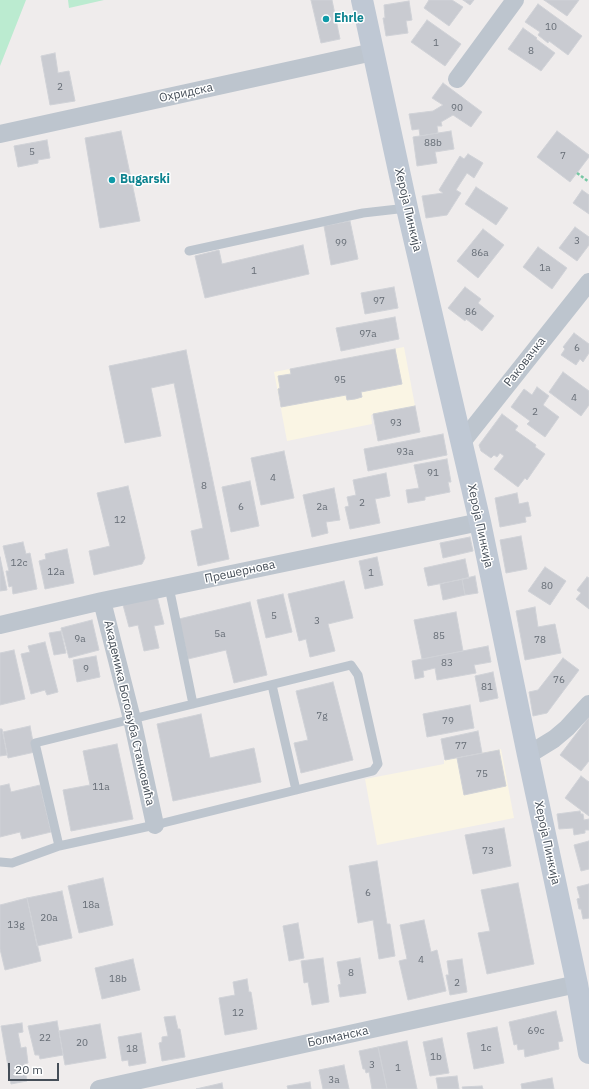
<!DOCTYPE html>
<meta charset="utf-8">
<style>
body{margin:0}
#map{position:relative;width:589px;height:1089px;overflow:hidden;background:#efecec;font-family:"IBM Plex Sans",sans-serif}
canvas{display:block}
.scale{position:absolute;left:8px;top:1063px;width:51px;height:18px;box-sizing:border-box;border:2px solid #454e58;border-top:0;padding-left:5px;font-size:12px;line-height:14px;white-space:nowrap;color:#454e58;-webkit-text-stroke:3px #fff;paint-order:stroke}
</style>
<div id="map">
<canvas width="589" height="1089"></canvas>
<div class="scale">20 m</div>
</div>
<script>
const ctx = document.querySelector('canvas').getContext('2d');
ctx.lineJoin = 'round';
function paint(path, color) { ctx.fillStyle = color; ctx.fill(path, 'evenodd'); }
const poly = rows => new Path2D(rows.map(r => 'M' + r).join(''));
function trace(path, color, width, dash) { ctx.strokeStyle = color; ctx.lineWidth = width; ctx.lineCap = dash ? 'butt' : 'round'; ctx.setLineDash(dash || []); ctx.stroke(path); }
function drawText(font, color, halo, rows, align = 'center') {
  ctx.font = font + ' "IBM Plex Sans",sans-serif'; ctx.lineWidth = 3; ctx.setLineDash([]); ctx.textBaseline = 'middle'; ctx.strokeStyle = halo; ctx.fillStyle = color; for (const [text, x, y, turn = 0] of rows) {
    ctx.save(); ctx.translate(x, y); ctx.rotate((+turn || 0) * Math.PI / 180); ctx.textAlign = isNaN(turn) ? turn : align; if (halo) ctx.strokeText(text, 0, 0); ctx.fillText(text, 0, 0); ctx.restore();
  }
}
const commercial = poly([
 [404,347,415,406,371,415,372,424,287,441,274,372],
 [501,749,514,818,377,845,365,779,444,764,444,760]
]);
const green = poly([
 [0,0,26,0,0,66],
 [68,0,104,0,69,8]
]);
const building = poly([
 [311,0,332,0,340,39,321,43,311,0],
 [429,0,452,0,463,7,449,26,424,8,429,0],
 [463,0,474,0,470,5,463,0],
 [544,0,579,0,567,16,544,0],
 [409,1,412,20,406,21,408,33,386,36,383,18,385,18,384,5,409,1],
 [538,4,582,36,568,55,549,41,548,43,538,35,540,32,525,22,538,4],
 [427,20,461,44,445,66,411,42,427,20],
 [523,28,537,38,536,39,555,53,541,71,508,49,523,28],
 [55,53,58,73,69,71,75,101,50,105,41,56,55,53],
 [443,83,482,112,471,127,453,115,441,122,442,126,437,126,438,133,420,136,419,129,412,130,409,114,433,111,443,105,432,98,443,83],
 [121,131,140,221,100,228,85,138,121,131],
 [451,131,454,149,435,152,437,163,417,166,413,137,451,131],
 [557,131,589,155,589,157,570,182,537,157,557,131],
 [47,140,50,158,38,160,38,163,18,167,14,146,47,140],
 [468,154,483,163,474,178,467,173,456,190,461,193,447,215,426,218,422,196,443,193,439,190,460,156,464,159,468,154],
 [476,187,508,208,496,225,465,204,476,187],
 [582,190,589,195,589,214,573,203,582,190],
 [350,221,358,259,331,265,324,226,350,221],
 [575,227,589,237,589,245,577,261,559,248,575,227],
 [483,229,504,245,478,278,457,261,483,229],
 [303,245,309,274,205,298,195,256,219,250,222,264,303,245],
 [538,247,567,268,552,289,523,267,538,247],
 [394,287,398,308,365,314,361,293,394,287],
 [465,287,481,299,478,303,494,316,482,331,466,319,465,321,448,308,465,287],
 [395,317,399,339,341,351,336,328,395,317],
 [574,333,589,344,589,353,583,362,580,359,576,365,561,355,565,349,563,347,574,333],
 [395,349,402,384,361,392,362,397,355,399,347,400,346,395,281,407,278,389,280,388,278,376,291,374,290,369,395,349],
 [186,350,229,559,198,566,191,531,203,528,174,383,151,388,161,436,125,443,109,366,186,350],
 [563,372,589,391,589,405,581,416,549,392,563,372],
 [537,387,549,396,543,405,559,417,545,437,527,424,530,421,511,407,524,389,532,395,537,387],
 [415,406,420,432,378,441,373,414,415,406],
 [502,414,518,426,515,430,536,445,535,447,545,454,527,480,525,478,518,487,494,469,504,456,500,453,497,457,494,455,491,458,481,451,479,445,502,414],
 [443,434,447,455,368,471,364,449,443,434],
 [284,451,294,498,261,505,251,458,284,451],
 [447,459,451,482,448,482,450,492,425,497,425,500,408,503,406,490,419,488,414,465,447,459],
 [386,473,390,496,375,499,380,523,350,529,345,507,349,506,347,497,356,495,353,480,386,473],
 [250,481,259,526,231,532,222,487,250,481],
 [128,486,145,558,142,564,94,575,89,551,110,546,97,493,128,486],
 [334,488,340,520,326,522,328,533,312,537,303,495,334,488],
 [517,493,519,504,528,502,531,516,525,517,526,522,500,527,495,498,517,493],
 [521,536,527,569,506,573,500,540,521,536],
 [470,537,473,551,443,558,440,543,470,537],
 [23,542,26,554,30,553,37,589,13,594,12,586,9,587,6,571,9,571,3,546,23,542],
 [67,549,74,583,45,589,39,561,46,559,45,554,67,549],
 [0,557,7,590,0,591,0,557],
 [377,557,383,585,365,589,359,561,377,557],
 [465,559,469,578,428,586,424,568,465,559],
 [545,567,566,581,550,605,528,591,545,567],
 [475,576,478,593,465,595,462,579,475,576],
 [587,577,589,578,589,609,576,599,581,593,577,590,587,577],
 [462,579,465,595,443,600,440,584,462,579],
 [344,581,353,618,328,624,335,651,310,657,306,639,299,641,288,594,344,581],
 [283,594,292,632,266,638,257,600,283,594],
 [157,596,164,624,154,626,159,648,144,651,138,625,129,627,123,605,157,596],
 [250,602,267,675,234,683,226,650,188,659,179,619,250,602],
 [535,607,538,627,555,624,561,653,525,660,516,611,535,607],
 [456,612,463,651,422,659,414,620,456,612],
 [92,620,99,650,69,658,61,628,92,620],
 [61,631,66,653,54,655,49,633,61,631],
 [45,642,58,692,47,695,45,690,31,694,21,654,30,652,28,646,45,642],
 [488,646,491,662,474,665,476,673,437,680,435,668,423,671,424,677,415,679,412,661,488,646],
 [14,650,25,699,0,705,0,653,14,650],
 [96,656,100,677,77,682,73,660,96,656],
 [563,658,579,670,547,713,533,716,529,692,538,690,563,658],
 [493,672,498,698,480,702,475,676,493,672],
 [333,682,353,760,301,773,294,743,308,740,296,691,333,682],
 [470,705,474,728,427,737,423,714,470,705],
 [201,714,210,758,254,748,261,782,173,801,157,724,201,714],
 [589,717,589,761,581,771,560,755,589,717],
 [30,726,35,752,8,758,3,732,30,726],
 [0,729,2,729,7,755,0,756,0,729],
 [478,731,482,753,445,760,441,739,478,731],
 [117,744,133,819,71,831,63,790,90,785,83,751,117,744],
 [499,750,506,786,464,795,457,758,499,750],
 [581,776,589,782,589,816,565,798,581,776],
 [9,784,11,792,40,785,51,832,22,839,20,832,0,837,0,786,9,784],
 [580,811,581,814,583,814,584,820,589,819,589,830,585,830,585,833,574,835,573,828,559,829,557,814,580,811],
 [504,828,511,866,473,874,465,835,504,828],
 [589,841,589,869,581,871,574,845,589,841],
 [377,861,387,924,390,924,395,956,379,959,373,920,358,923,349,866,377,861],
 [103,878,113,925,79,933,68,886,103,878],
 [518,883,534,964,487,974,478,933,490,931,481,890,518,883],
 [589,884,589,918,583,919,581,909,579,909,577,899,580,898,577,887,589,884],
 [62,891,72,938,37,946,27,898,62,891],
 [27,898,41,961,5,970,0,949,0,905,27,898],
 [424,920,431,952,437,950,446,991,408,1000,399,961,407,959,400,925,424,920],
 [298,923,304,958,289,961,283,926,298,923],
 [323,958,329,1002,312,1005,308,982,304,983,301,961,323,958],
 [360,958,366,993,340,997,338,985,341,984,337,962,360,958],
 [133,959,140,990,102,999,95,968,133,959],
 [462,959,467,992,450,995,446,975,449,975,447,961,462,959],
 [247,979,249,992,251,992,257,1029,225,1035,219,998,235,995,233,982,247,979],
 [556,1011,563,1041,558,1042,559,1049,525,1057,524,1049,518,1050,517,1044,514,1045,509,1022,556,1011],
 [175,1016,178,1029,180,1029,185,1057,162,1061,159,1043,162,1042,162,1037,168,1036,164,1017,175,1016],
 [57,1021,63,1055,40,1059,39,1055,35,1055,28,1026,57,1021],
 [22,1023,23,1032,18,1033,21,1048,26,1047,28,1063,24,1064,27,1081,11,1084,1,1026,22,1023],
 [100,1024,106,1058,65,1065,59,1031,100,1024],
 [497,1027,504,1063,474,1069,467,1033,497,1027],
 [141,1033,146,1063,129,1066,128,1060,122,1061,118,1037,141,1033],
 [442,1038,449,1073,430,1076,423,1042,442,1038],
 [407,1041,417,1089,387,1089,378,1047,407,1041],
 [378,1047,387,1089,372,1089,369,1072,366,1073,365,1069,363,1069,359,1051,378,1047],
 [344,1065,349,1089,323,1089,319,1070,344,1065],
 [457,1076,459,1089,438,1089,436,1078,457,1076],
 [552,1078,554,1089,522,1089,521,1084,552,1078],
 [310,1082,311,1089,288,1089,287,1086,310,1082],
 [222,1083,223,1089,196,1089,222,1083],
 [482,1086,483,1089,463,1089,462,1087,482,1086]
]);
const path = poly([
 [577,173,589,182]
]);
const lane = poly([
 [189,251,363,213,407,208],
 [169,587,193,704],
 [272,685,296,790],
 [0,862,12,863,59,846,155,825,373,771,378,764,358,675,351,665,35,743,59,846]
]);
const street = poly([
 [457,79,515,0],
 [0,134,373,52],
 [462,442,589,282],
 [102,601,132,719,155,825],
 [0,625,102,601,480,522],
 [528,755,554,739,567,728,589,704],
 [99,1089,577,984]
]);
const secondary = poly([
 [362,0,407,208,480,522,528,755,577,984,589,1053]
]);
const markers = [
 [326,19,4,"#0f9aa8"],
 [112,180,4,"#0f9aa8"]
];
const numberNames = [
 ["10",551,27],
 ["1",436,43],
 ["8",531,51],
 ["2",60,87],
 ["90",457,108],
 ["88b",433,143],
 ["5",32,152],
 ["7",563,156],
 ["3",577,241],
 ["99",341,243],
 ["86a",480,253],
 ["1a",545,268],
 ["1",254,271],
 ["97",379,301],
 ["86",471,312],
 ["97a",368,334],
 ["6",577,348],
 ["95",340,380],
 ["4",574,398],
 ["2",535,412],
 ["93",396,423],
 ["93a",405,452],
 ["91",433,473],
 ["4",273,478],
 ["8",204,486],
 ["2",362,503],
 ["6",241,507],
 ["2a",322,507],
 ["12",120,520],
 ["12c",19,563],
 ["12a",56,572],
 ["1",371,573],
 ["80",547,586],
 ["5",274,616],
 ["3",317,621],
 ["5a",220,634],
 ["85",439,636],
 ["9a",80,639],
 ["78",540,640],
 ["83",447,663],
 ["9",86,669],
 ["76",559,680],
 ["81",487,687],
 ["7g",322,716],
 ["79",448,721],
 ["77",461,746],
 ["75",482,774],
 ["11a",101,787],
 ["73",488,851],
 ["6",368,893],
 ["18a",91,905],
 ["20a",49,918],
 ["13g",16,925],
 ["4",421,960],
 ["8",351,973],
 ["18b",118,979],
 ["2",457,983],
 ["12",238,1013],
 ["69c",536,1031],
 ["22",45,1038],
 ["20",82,1043],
 ["1c",486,1048],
 ["18",132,1049],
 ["1b",436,1057],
 ["3",372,1065],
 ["1",398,1068],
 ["3a",334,1080]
];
const cultureNames = [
 ["Ehrle",334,19],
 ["Bugarski",120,180]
];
const streetNames = [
 ["Охридска",186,93,-12],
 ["Хероја Пинкија",408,210,77],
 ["Раковачка",525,362,-52],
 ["Хероја Пинкија",480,526,78],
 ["Прешернова",240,572,-12],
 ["Академика Богољуба Станковића",129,713,77],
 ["Хероја Пинкија",547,843,78],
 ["Болманска",338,1037,-12]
];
paint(commercial, '#faf5e4');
paint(green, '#bbebd0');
paint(building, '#c9cbd1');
trace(building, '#d0d2d7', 1);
trace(path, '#75c7a3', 2.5, [3, 2]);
trace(lane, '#bdc5ce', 9);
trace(street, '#bdc5ce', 18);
trace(secondary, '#bfc8d4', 22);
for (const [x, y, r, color] of markers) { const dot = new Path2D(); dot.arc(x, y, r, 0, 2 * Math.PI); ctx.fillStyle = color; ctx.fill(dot); trace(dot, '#fff', 1.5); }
drawText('10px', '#666d76', null, numberNames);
drawText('bold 12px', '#0d838f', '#fff', cultureNames, 'left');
drawText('12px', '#454e58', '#fff', streetNames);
</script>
